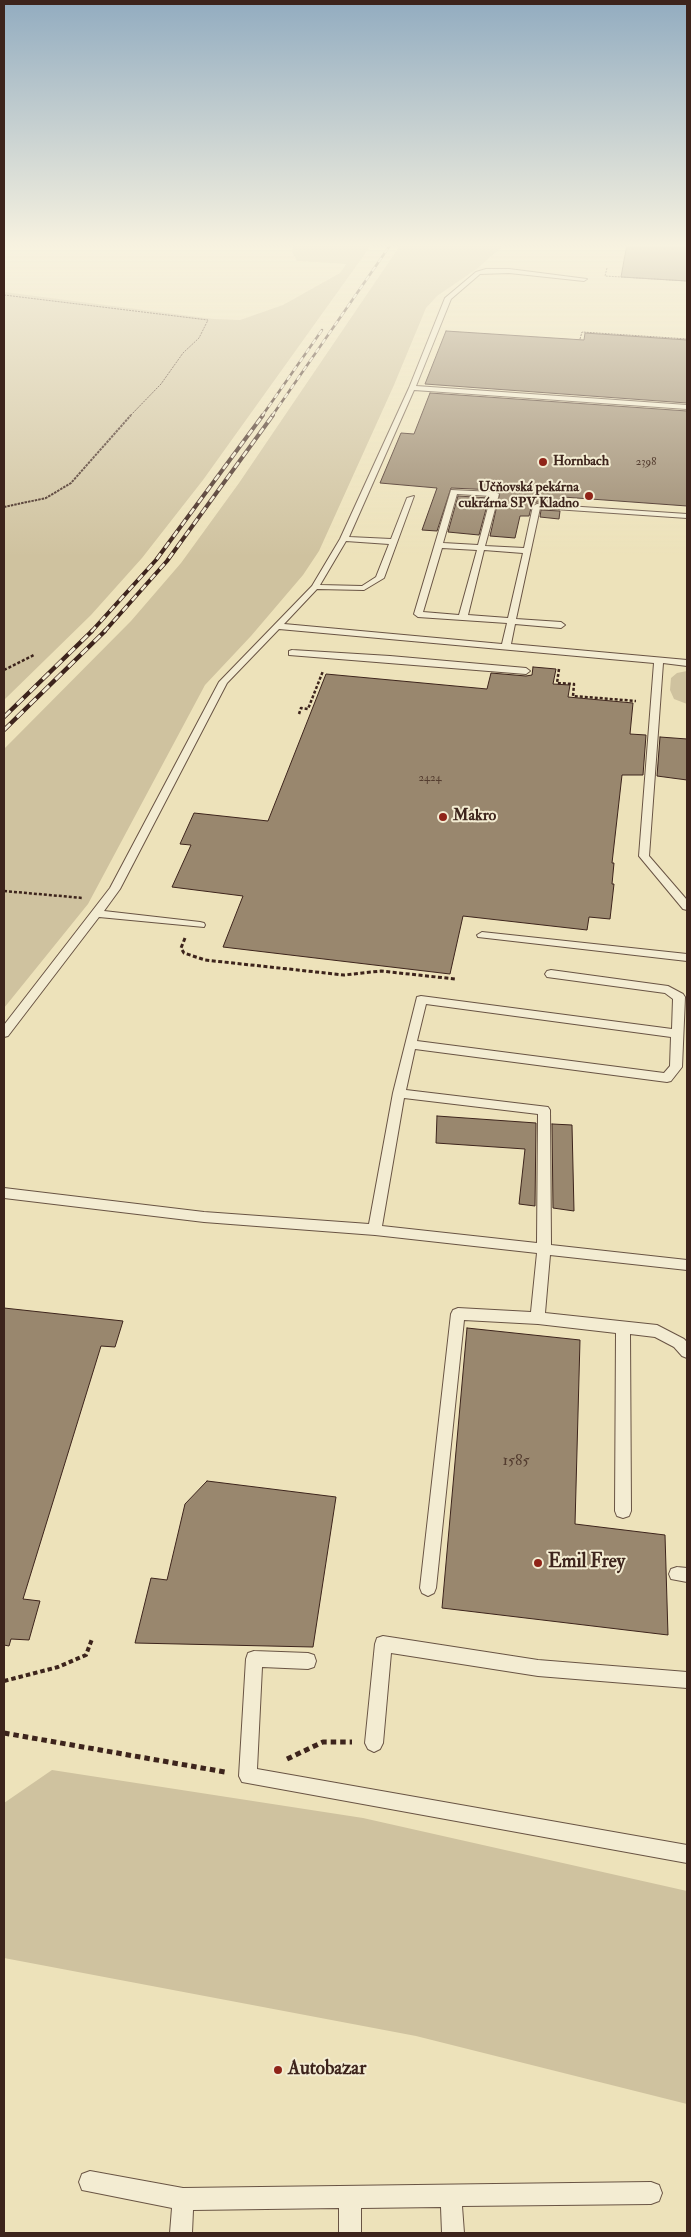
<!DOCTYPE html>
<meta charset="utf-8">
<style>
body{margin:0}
#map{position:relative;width:691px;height:2237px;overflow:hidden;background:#ede2ba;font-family:"IM FELL Double Pica",serif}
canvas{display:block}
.frame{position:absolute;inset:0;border:5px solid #3d241c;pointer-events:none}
</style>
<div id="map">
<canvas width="691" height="2237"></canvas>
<div class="frame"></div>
</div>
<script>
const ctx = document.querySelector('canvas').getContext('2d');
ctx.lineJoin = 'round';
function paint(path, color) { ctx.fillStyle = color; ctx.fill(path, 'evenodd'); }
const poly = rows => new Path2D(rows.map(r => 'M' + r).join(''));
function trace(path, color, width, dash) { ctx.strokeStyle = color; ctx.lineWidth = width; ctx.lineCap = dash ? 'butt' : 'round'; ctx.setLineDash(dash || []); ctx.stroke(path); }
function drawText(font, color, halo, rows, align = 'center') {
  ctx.font = font + ' "IM FELL Double Pica",serif'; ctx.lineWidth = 4; ctx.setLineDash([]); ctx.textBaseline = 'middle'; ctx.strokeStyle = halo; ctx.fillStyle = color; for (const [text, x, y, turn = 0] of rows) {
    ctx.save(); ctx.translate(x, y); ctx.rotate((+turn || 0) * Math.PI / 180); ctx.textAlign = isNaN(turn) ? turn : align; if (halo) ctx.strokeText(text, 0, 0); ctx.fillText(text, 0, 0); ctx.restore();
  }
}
const green = poly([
 [295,244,372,244,203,480,142,558,91,615,4,700,4,292,214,319,240,320,283,305,340,273,346,264,297,261,292,252],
 [401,244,505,244,478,268,437,296,426,308,394,385,319,551,303,575,251,636,205,685,88,904,4,1008,4,749,131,621,181,563,239,483],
 [687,671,687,704,674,699,670,690,671,678,677,673],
 [52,1770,363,1818,687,1891,687,2104,416,2036,4,1958,4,1803]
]);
const building = poly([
 [627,244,687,244,687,281,621,277,627,244],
 [446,331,584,340,585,333,687,340,687,403,425,384,446,331],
 [430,393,687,411,687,506,563,497,562,504,537,502,532,504,529,516,520,516,515,538,490,536,500,492,495,490,451,488,437,531,422,530,437,488,380,483,401,433,414,434,430,393],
 [458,496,489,498,479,535,448,532,458,496],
 [541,510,560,511,559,519,540,517,541,510],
 [533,667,556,669,553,684,570,685,568,697,633,703,630,734,646,735,643,775,622,775,612,863,614,863,612,884,614,884,610,919,589,917,587,930,463,916,450,974,223,947,243,896,172,887,191,845,180,844,194,813,268,821,326,674,487,689,491,673,526,676,532,675,533,667],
 [660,737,687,739,687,780,657,776,660,737],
 [437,1116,536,1123,535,1206,519,1204,525,1149,436,1143,437,1116],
 [552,1124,572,1125,574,1211,553,1208,552,1124],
 [4,1308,123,1321,115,1347,101,1346,23,1599,40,1601,29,1640,11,1639,9,1646,4,1645,4,1308],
 [467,1328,580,1340,575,1524,665,1535,668,1635,442,1608,467,1328],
 [207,1481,336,1497,313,1647,135,1643,151,1578,167,1580,185,1504,207,1481]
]);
const pathFar5 = poly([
 [607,268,605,276,687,281],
 [4,295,208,320,199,338,183,353,161,384,130,416],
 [580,339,582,332,687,339]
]);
const pathFar4 = poly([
 [4,507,46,498,71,483,131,415]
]);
const pathFar3 = poly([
 [559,669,557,683,574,684,573,696,636,701],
 [4,670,34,655],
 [299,714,301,708,308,709,323,671],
 [4,891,83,898]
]);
const pathFar2 = poly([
 [185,938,181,948,184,953,205,960,344,975,381,971,455,979]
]);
const pathFar1 = poly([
 [4,1681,58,1667,86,1655,92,1639]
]);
const path = poly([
 [4,1733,225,1772],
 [287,1759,323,1742,352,1742]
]);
const service = poly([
 [486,269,509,269,587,279,584,281,509,273,480,274,451,299,416,386,687,405,687,409,414,390,349,537,391,539,407,498,414,496,384,578,364,590,317,589,284,624,502,644,507,623,418,617,414,614,451,490,495,492,499,494,485,546,524,548,533,506,537,504,687,514,687,518,540,508,516,619,561,622,565,625,561,628,515,624,511,644,687,660,687,666,663,663,649,856,687,900,687,910,683,909,639,856,654,663,279,629,227,683,120,889,104,911,200,922,204,923,205,925,204,927,99,917,8,1036,4,1037,4,1025,110,888,219,682,312,586,340,539,409,388,445,298,476,272,486,269],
 [457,494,491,496,478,545,443,543,457,494],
 [346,541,389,544,376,577,362,586,320,585,346,541],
 [442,548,477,550,459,615,423,612,442,548],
 [484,550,523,553,508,618,468,615,484,550],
 [292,650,390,656,526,668,530,671,526,674,289,655,289,651,292,650],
 [482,932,687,954,687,961,478,937,477,935,482,932],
 [551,970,668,986,683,994,685,997,682,1067,671,1081,667,1082,415,1049,406,1090,548,1107,550,1110,551,1245,687,1260,687,1270,550,1255,545,1313,657,1325,684,1339,687,1342,687,1358,682,1356,674,1347,655,1337,630,1334,631,1511,629,1516,623,1518,617,1516,615,1511,616,1333,538,1324,464,1320,436,1588,434,1593,428,1596,422,1593,420,1588,451,1314,453,1310,458,1308,531,1312,537,1253,375,1235,204,1222,4,1198,4,1188,204,1212,369,1224,393,1093,417,997,421,996,672,1029,673,999,665,993,547,977,545,974,547,971,551,970],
 [426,1004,671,1037,670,1066,664,1073,417,1041,426,1004],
 [404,1098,538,1114,537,1243,382,1226,404,1098],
 [677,1567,687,1568,687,1582,671,1579,669,1574,671,1569,677,1567],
 [383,1636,538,1660,687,1672,687,1688,538,1676,391,1653,383,1743,380,1749,374,1752,368,1749,365,1743,375,1644,377,1638,383,1636],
 [254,1651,308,1653,314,1655,316,1661,314,1667,308,1669,262,1667,257,1769,687,1845,687,1863,242,1782,239,1776,246,1659,248,1653,254,1651],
 [90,2171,183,2188,651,2182,659,2185,662,2193,659,2201,651,2204,462,2206,464,2233,442,2233,441,2207,361,2208,361,2233,339,2233,339,2208,193,2210,192,2233,170,2233,172,2208,82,2190,79,2182,82,2174,90,2171]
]);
const railFar2 = poly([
 [262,416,322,330],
 [272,416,391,244]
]);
const railFar1 = poly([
 [91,632,156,560,263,415],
 [104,632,167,561,273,415]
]);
const rail = poly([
 [4,717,92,631],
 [4,730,105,631]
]);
const markers = [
 [543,462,5,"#8f2418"],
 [589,496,5,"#8f2418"],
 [443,817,5,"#8f2418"],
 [538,1563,5,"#8f2418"],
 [278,2070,5,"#8f2418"]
];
const farNumbernames = [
 ["2398",646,463],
 ["2424",430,779]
];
const farPoinames = [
 ["Hornbach",553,462],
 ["Učňovská pekárna",579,488,"right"],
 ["cukrárna SPV Kladno",579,504,"right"]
];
const poiNames = [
 ["Makro",453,817]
];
const nearNumbernames = [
 ["1585",516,1462]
];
const nearPoinames = [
 ["Emil Frey",548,1563],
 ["Autobazar",288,2070]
];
paint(green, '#cfc29f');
paint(building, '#99876e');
trace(building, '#3d241c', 1);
trace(service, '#695444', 2);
trace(pathFar5, '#3d241c', 1, [2, 1]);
trace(pathFar4, '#3d241c', 2, [2.5, 1]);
trace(pathFar3, '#3d241c', 2.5, [3, 2]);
trace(pathFar2, '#3d241c', 3, [4, 2.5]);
trace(pathFar1, '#3d241c', 4, [4.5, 3]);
trace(path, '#3d241c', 5, [5.5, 4]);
paint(service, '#f3ecd2');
trace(railFar2, '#3d241c', 2.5);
trace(railFar1, '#3d241c', 4);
trace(rail, '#3d241c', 4.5);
trace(railFar2, '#f3ecd2', 2, [5.5]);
trace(railFar1, '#f3ecd2', 2.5, [7]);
trace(rail, '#f3ecd2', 3, [9]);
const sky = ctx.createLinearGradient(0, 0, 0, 557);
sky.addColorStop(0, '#92acc0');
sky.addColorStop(0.44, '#f7f2e0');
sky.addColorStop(1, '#f7f2e000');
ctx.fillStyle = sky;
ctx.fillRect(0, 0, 691, 557);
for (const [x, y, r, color] of markers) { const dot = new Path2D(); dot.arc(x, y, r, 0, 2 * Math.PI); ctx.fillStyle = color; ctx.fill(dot); trace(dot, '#f3ecd2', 2); }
drawText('11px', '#543d30', null, farNumbernames);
drawText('bold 14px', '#3d241c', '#f3ecd2', farPoinames, 'left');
drawText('bold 16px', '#3d241c', '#f3ecd2', poiNames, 'left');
drawText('16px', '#543d30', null, nearNumbernames);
drawText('bold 19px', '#3d241c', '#f3ecd2', nearPoinames, 'left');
</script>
